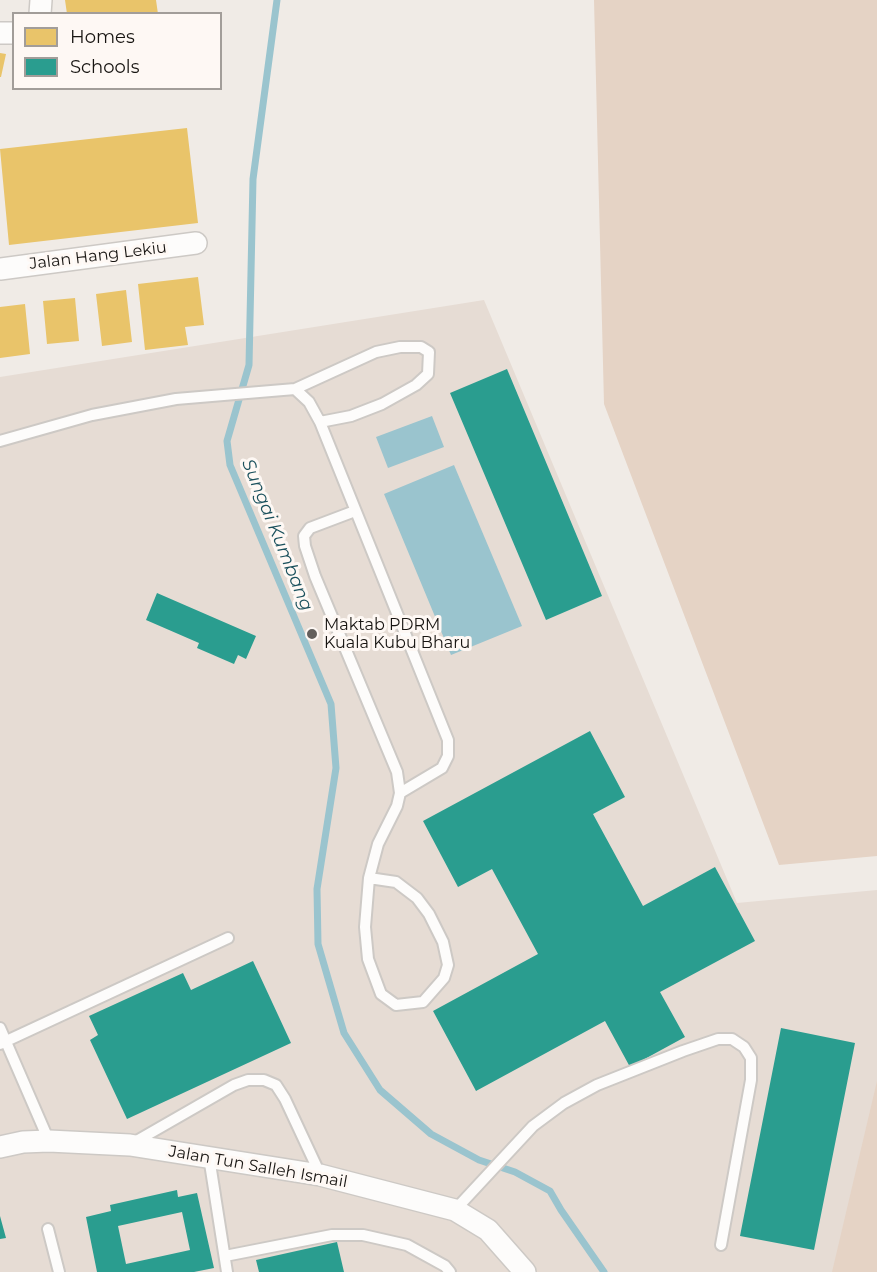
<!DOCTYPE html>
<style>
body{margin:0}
#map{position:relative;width:877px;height:1272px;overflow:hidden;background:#f0ebe6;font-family:Montserrat,sans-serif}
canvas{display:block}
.legend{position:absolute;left:12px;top:12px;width:210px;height:78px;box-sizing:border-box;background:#fef8f4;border:2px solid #a29d99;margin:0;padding:8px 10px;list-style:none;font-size:18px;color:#171411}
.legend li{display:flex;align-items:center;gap:12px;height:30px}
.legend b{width:30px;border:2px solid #a29d99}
</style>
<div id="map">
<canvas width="877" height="1272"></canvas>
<ul class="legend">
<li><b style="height:16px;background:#e9c46a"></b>Homes</li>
<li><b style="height:16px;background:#2a9d8f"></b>Schools</li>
</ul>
</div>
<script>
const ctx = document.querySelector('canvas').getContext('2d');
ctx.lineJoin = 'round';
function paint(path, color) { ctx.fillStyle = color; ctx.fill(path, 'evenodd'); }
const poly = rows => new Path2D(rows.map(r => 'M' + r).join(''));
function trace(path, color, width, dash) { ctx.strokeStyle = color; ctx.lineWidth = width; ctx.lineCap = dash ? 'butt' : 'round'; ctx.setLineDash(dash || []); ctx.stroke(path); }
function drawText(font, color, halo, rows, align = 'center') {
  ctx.font = font + ' Montserrat,sans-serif'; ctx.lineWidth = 6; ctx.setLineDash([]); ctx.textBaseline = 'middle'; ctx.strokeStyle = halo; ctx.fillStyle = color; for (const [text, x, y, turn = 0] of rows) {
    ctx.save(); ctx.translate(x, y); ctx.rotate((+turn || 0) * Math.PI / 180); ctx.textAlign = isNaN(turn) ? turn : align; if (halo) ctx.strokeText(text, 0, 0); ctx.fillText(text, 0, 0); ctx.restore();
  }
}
const built = poly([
 [484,300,737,903,877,890,877,1272,0,1272,0,377]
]);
const green = poly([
 [594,0,877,0,877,856,779,865,604,404],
 [877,1081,877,1272,832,1272]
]);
const water = poly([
 [432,416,444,447,388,468,376,437],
 [454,465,522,626,451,655,384,494]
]);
const homes = poly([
 [65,0,156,0,158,14,67,14],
 [0,53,6,54,1,77,0,77],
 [187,128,198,223,9,245,0,149],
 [198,277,204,325,185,327,188,345,145,350,138,284],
 [126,290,132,342,102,346,96,294],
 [75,298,79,341,47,344,43,301],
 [25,304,30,354,0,358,0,307]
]);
const schools = poly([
 [507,369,602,596,546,620,450,393],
 [157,593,256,636,246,659,238,655,234,664,197,648,199,643,146,620],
 [590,731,625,797,593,814,643,906,715,867,755,941,660,992,685,1037,630,1067,605,1021,476,1091,433,1011,538,954,492,869,458,887,423,821],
 [253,961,291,1043,127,1119,90,1040,98,1035,89,1016,183,973,191,990],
 [781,1028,855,1043,814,1250,740,1236],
 [177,1190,178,1197,197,1193,214,1268,194,1272,97,1272,86,1217,111,1211,110,1205],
 [182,1212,190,1250,126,1264,118,1226],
 [0,1216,6,1238,0,1239],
 [337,1242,344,1272,259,1272,256,1260]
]);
const stream = poly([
 [277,0,253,179,249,365,227,441,230,465,331,704,336,768,317,889,318,944,344,1033,380,1090,431,1134,479,1160,515,1172,550,1191,561,1210,604,1272]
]);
const lane = poly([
 [295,389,376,352,400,347,421,347,429,352,428,374,416,385,382,404,351,416,320,422],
 [0,441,92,415,176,399,295,389,309,402,320,422,448,740,448,756,442,768,400,793],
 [355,511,310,528,304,536,305,546,315,576,397,772,400,793,397,806,378,844,369,878,365,927,368,959,381,994,396,1005,423,1002,444,978,448,965,443,942,429,914,417,898,396,882,369,878],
 [0,1028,49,1141],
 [0,1044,228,938],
 [133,1143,234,1085,248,1080,264,1080,276,1085,285,1099,320,1174],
 [209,1157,227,1272],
 [455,1210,533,1126,564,1103,597,1085,683,1051,718,1039,732,1039,744,1047,751,1058,751,1080,721,1245],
 [48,1229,59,1272],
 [225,1256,332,1235,363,1235,407,1245,445,1266,450,1272]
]);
const street = poly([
 [40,14,41,0],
 [0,33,14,33],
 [0,269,196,243],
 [0,1147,23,1142,49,1141,130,1145,320,1175,455,1210,488,1230,525,1272]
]);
const markers = [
 [312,634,6,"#635f5c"]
];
const streetNames = [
 ["Jalan Hang Lekiu",98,256,-7],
 ["Jalan Tun Salleh Ismail",258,1167,10]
];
const poiNames = [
 ["Maktab PDRM",324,625],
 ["Kuala Kubu Bharu",324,643]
];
const waterNames = [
 ["Sungai Kumbang",277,535,68]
];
paint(built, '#e6dcd4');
paint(green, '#e5d3c5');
paint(water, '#9ac4ce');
paint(homes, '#e9c46a');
paint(schools, '#2a9d8f');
trace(stream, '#9ac4ce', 7);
trace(lane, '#cdc9c5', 14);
trace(street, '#cdc9c5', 24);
trace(lane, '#fdfcfb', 10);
trace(street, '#fdfcfb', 21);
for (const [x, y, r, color] of markers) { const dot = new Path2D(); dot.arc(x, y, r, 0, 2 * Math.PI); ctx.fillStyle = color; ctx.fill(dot); trace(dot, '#fef8f4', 2); }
drawText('16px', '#171411', '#fef8f4', streetNames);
drawText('16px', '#171411', '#fef8f4', poiNames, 'left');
drawText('italic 18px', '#1b515d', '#fef8f4', waterNames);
</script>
